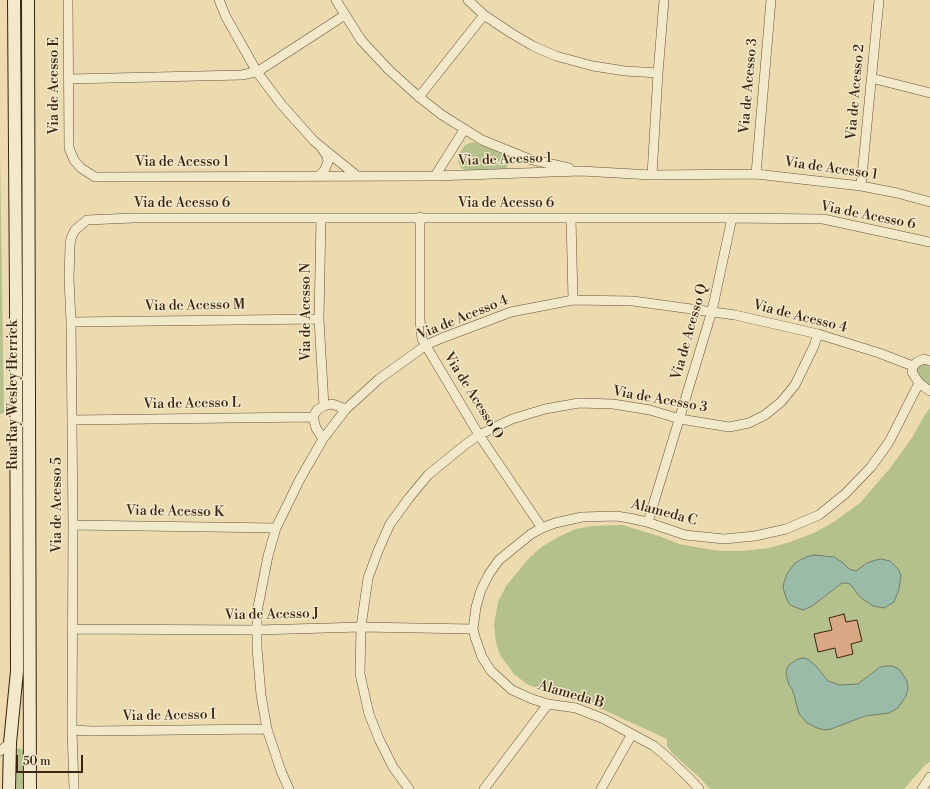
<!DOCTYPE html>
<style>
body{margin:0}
#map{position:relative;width:930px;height:789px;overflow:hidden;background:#ebdbae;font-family:"Libre Bodoni",serif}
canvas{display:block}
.scale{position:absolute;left:16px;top:755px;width:67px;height:18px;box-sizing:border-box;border:2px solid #3b2411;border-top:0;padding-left:5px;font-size:12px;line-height:14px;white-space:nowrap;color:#3b2411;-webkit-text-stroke:3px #f2e8ca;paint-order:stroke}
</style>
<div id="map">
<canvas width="930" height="789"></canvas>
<div class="scale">50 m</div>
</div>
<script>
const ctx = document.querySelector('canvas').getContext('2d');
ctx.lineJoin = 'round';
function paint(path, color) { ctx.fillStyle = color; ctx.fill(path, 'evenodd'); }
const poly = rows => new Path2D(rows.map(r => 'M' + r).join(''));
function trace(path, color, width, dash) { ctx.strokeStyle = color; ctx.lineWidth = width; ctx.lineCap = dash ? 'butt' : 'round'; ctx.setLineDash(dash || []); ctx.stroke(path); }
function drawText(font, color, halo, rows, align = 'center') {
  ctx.font = font + ' "Libre Bodoni",serif'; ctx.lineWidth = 3; ctx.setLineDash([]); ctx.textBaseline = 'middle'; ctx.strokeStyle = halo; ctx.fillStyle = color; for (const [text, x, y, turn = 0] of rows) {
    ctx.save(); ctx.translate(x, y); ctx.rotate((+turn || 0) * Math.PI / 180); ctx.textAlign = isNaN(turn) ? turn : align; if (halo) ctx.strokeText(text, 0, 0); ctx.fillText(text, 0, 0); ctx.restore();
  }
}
const green = poly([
 [473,142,511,157,505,171,466,170,462,169,458,162,459,154,465,145],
 [0,153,4,413,0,414],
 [920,362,929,365,930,367,930,388,918,379,915,366],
 [930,408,930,762,925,765,904,789,710,789,699,777,673,754,667,746,667,739,604,710,573,698,528,685,514,674,500,655,496,643,494,624,498,602,506,586,530,557,543,546,560,536,576,529,592,526,622,525,659,536,679,544,695,547,720,551,742,551,769,548,790,542,816,532,835,521,860,503,891,467,913,436,924,416],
 [19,748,24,751,25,789,14,789,13,752]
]);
const water = poly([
 [814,555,834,557,842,562,849,569,856,571,867,563,876,560,881,559,890,561,899,570,901,576,899,589,894,602,884,608,873,606,860,597,850,584,846,583,842,583,812,606,803,610,790,605,787,600,783,588,784,582,787,574,795,563,806,557,814,555],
 [803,658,808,659,816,666,828,681,840,685,858,684,880,667,885,666,892,666,899,669,907,681,908,688,906,696,898,708,889,713,865,716,831,729,825,730,817,728,807,723,799,714,794,695,792,689,789,685,786,674,787,668,790,664,798,659,803,658]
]);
const building = poly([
 [844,614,846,622,857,620,862,641,851,644,853,654,837,658,835,648,818,652,814,634,832,630,829,618,844,614]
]);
const street = poly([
 [68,0,69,148,74,160,81,168,95,177,435,176,581,171,652,175,756,174,861,186,897,193,930,202],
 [219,0,226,17,257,72,281,104,314,141,357,176],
 [336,0,361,40,389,70,419,97,442,115,482,140,529,159,569,168],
 [468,0,484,15,511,33,533,46,556,56,593,66,625,71,658,73],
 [871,78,930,93],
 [69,79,242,75,251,73,257,72,345,15],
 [419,97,484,15],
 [756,174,771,0],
 [652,175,658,73,664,0],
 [435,176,464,130],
 [317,177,324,171,328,162,327,156,322,149],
 [861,186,879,0],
 [420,217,420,320,422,339,479,435,542,528],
 [321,218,319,319,324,406],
 [571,218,573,300],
 [71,322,319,319],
 [919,383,930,391],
 [72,420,313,417],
 [323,439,316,428,313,417,317,410,324,406,332,404,346,409],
 [648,522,712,311,732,218],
 [73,525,276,528],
 [72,629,257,630,361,627,473,629],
 [72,730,92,731,267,729],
 [0,751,10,743],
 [74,789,72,730,73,525,71,322,69,278,70,246,71,238,75,230,87,220,133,218,732,218,823,219,930,242],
 [289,789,281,771,267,729,261,695,257,648,257,612,268,556,276,528,300,479,323,439,346,409,379,379,418,351,426,345,442,338,511,312,573,300,633,301,735,315,818,334,879,353,913,366],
 [409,789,393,767,379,739,369,714,360,674,361,627,368,578,378,551,390,524,409,498,428,475,466,444,479,435,512,419,545,409,579,403,613,404,650,410,680,419,729,427,749,423,765,415,781,402,795,385,814,346,818,334],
 [484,789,548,704],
 [601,789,632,734],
 [699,789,690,779,667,757,654,746,604,719,576,708,548,704,532,699,512,690,491,671,482,657,475,637,473,629,476,607,481,590,489,574,499,560,531,534,542,528,555,523,582,517,616,516,629,518,647,522,685,535,724,539,755,536,786,529,819,515,845,494,871,467,889,442,919,383,912,372,913,366,917,362,924,359,930,361],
 [922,789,930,777]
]);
const secondary = poly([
 [28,0,30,789],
 [9,789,10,743,17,671,16,300,14,0]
]);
const streetNames = [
 ["Via de Acesso E",55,86,-90],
 ["Via de Acesso 3",749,86,-85],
 ["Via de Acesso 2",856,92,-85],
 ["Via de Acesso 1",505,160,-2],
 ["Via de Acesso 1",182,163],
 ["Via de Acesso 1",831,169,8],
 ["Via de Acesso 6",182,204],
 ["Via de Acesso 6",506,204],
 ["Via de Acesso 6",868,216,11],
 ["Via de Acesso M",195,306,-1],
 ["Via de Acesso N",307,312,-90],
 ["Via de Acesso 4",800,317,14],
 ["Via de Acesso 4",463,318,-22],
 ["Via de Acesso Q",690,332,-74],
 ["Rua Ray Wesley Herrick",14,395,-90],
 ["Via de Acesso O",473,396,58],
 ["Via de Acesso 3",660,400,10],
 ["Via de Acesso L",192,404,-1],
 ["Via de Acesso 5",58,505,-90],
 ["Via de Acesso K",175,512,1],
 ["Alameda C",664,513,15],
 ["Via de Acesso J",272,615,-1],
 ["Alameda B",571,695,16],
 ["Via de Acesso I",169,716,-1]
];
paint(green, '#b5c18c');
paint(water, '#99bba7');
trace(water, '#737f6b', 1);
paint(building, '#d8a784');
trace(building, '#3b2411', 1);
trace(street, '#675238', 10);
trace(secondary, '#3b2411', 14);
trace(street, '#f2e8ca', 9);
trace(secondary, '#f2e8ca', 12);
drawText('14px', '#3b2411', '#f2e8ca', streetNames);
</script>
